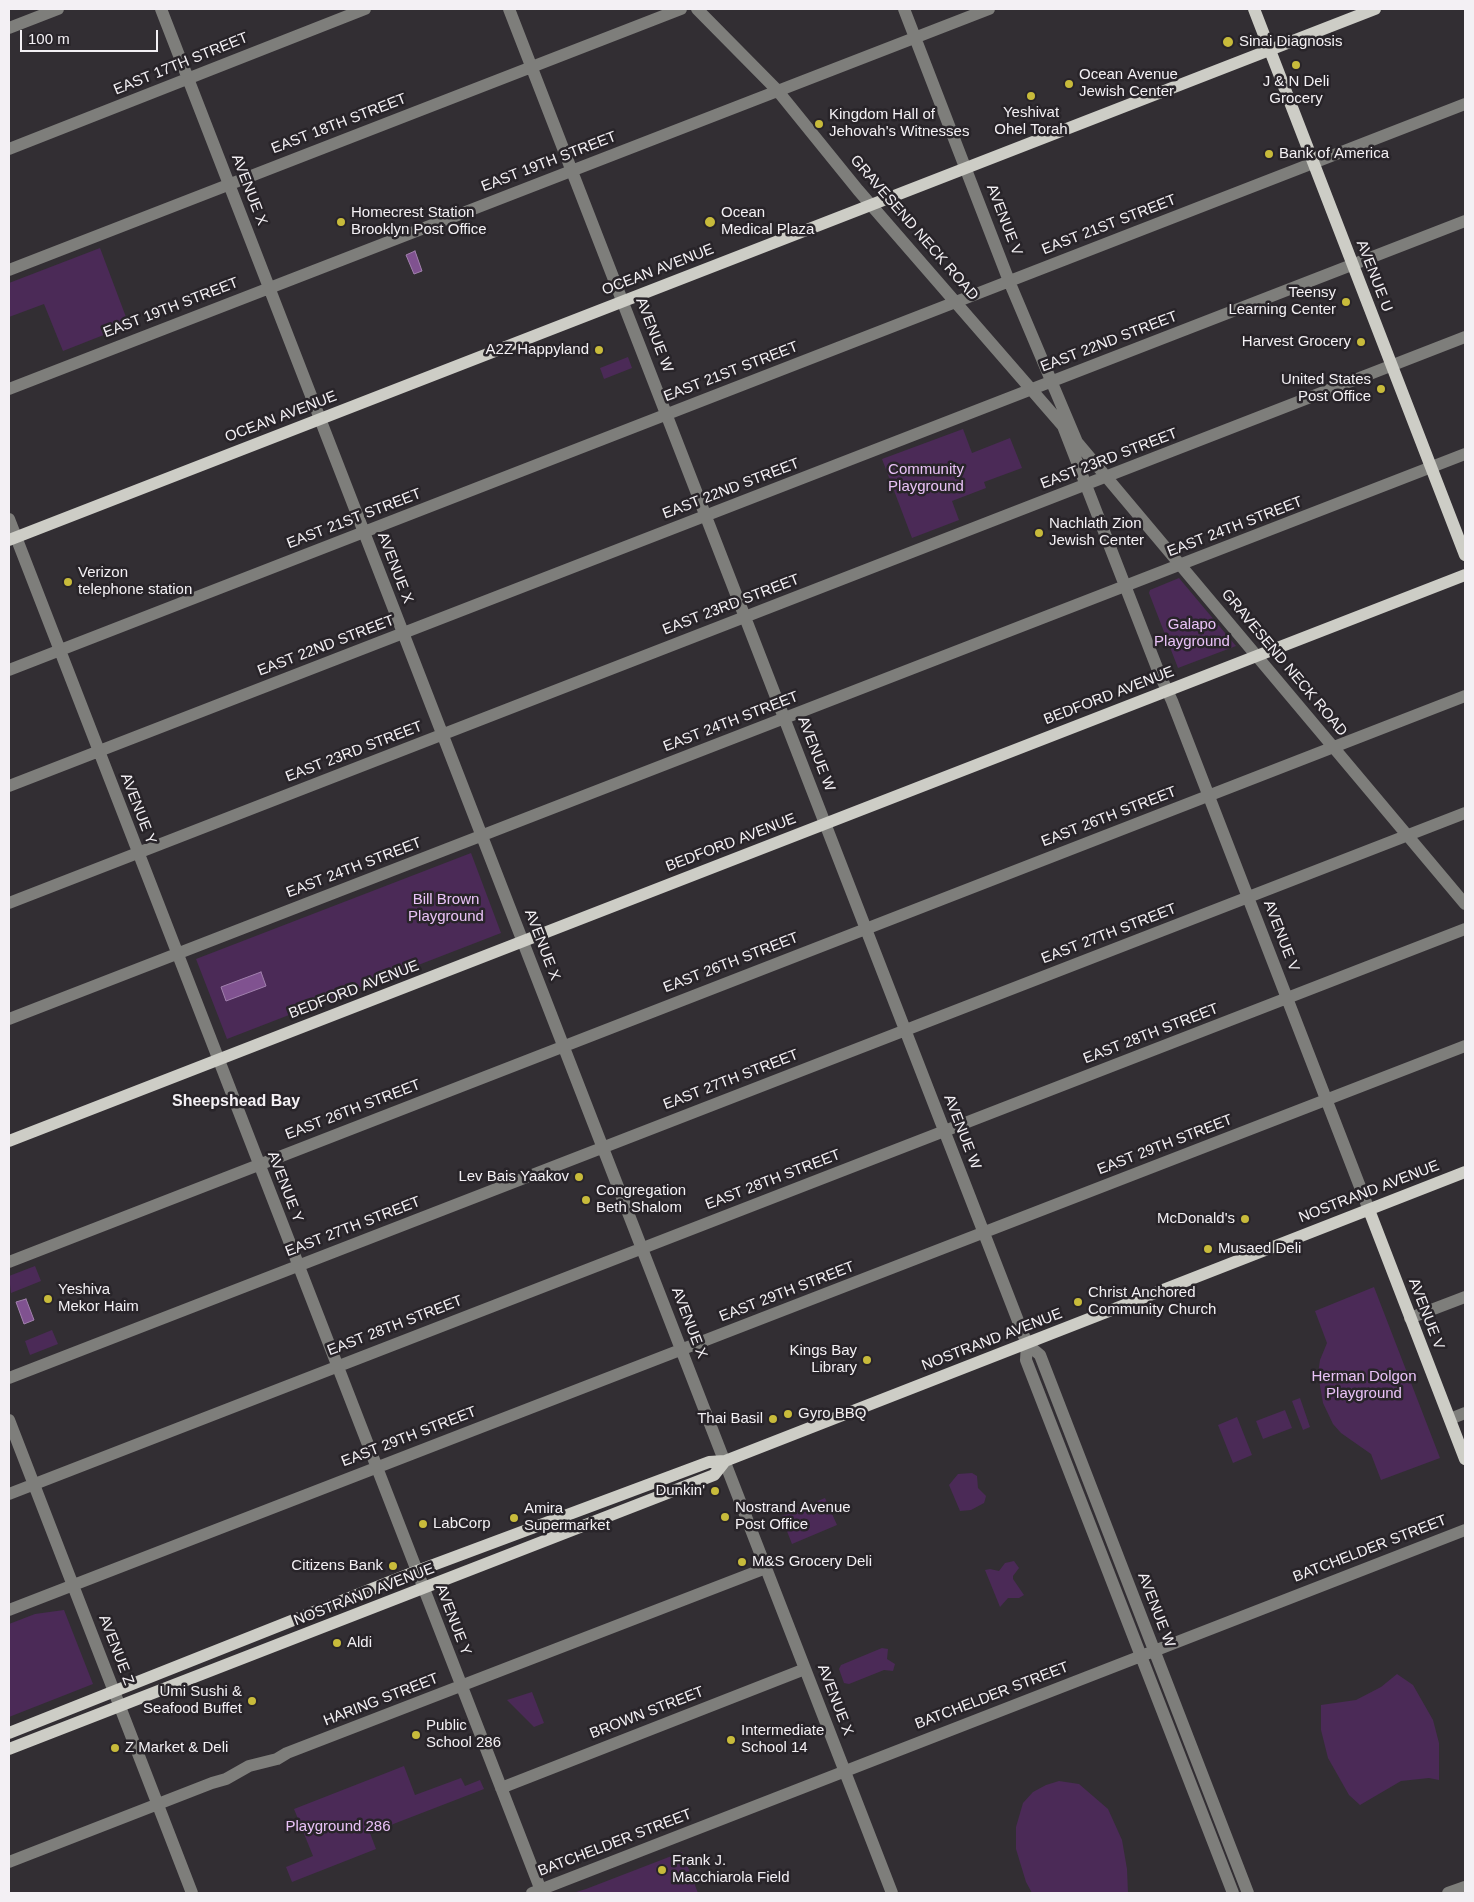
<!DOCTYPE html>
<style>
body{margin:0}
#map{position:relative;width:1474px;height:1902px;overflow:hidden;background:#322e33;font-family:Helvetica,sans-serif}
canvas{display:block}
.frame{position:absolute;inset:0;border:10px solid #f3f0f4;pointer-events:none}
.scale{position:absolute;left:20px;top:30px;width:138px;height:22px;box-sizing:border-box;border:2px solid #f3f0f4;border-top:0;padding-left:6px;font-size:15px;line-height:18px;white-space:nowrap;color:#f3f0f4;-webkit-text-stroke:4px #282429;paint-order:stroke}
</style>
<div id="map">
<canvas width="1474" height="1902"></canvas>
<div class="frame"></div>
<div class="scale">100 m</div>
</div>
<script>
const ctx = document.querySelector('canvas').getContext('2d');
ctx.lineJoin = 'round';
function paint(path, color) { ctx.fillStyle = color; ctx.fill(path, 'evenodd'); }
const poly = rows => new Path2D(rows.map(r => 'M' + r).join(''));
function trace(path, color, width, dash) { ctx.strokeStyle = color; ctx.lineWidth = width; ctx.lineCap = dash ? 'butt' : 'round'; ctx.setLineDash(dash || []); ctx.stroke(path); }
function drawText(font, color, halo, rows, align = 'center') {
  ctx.font = font + ' Helvetica,sans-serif'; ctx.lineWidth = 5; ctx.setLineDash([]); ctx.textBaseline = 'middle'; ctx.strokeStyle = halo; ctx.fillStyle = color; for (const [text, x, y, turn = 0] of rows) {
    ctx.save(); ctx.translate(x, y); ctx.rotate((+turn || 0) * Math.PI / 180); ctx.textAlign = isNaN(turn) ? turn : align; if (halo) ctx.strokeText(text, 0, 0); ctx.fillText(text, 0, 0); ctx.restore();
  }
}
const green = poly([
 [100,248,129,325,63,351,44,304,9,317,9,283],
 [628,357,632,368,604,379,600,368],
 [963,429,972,453,1010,438,1022,468,984,482,986,488,952,501,959,520,912,538,882,459],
 [1179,578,1236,646,1178,668,1149,593,1150,590],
 [471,853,501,933,227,1039,196,959],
 [35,1266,41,1281,11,1293,9,1276],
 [1374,1287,1440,1458,1381,1480,1371,1454,1341,1433,1333,1424,1323,1403,1318,1374,1320,1360,1327,1343,1315,1311],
 [52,1330,58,1344,30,1355,25,1341],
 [1300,1398,1310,1427,1303,1430,1292,1401],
 [1285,1410,1292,1428,1263,1439,1256,1421],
 [1237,1417,1252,1455,1233,1463,1218,1425],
 [972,1473,977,1476,978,1488,986,1496,985,1500,984,1503,971,1510,960,1511,949,1485,958,1474],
 [825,1498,837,1525,792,1544,781,1516],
 [1014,1561,1019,1568,1013,1576,1013,1579,1024,1595,1019,1598,1008,1598,1000,1607,985,1570,990,1569,999,1571,1005,1563],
 [64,1610,93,1684,9,1717,9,1624,35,1614],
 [882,1648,888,1649,887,1659,895,1664,893,1671,884,1670,849,1684,844,1683,839,1669,841,1665],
 [1397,1674,1413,1685,1433,1720,1439,1743,1439,1780,1429,1778,1401,1781,1360,1805,1349,1795,1328,1758,1321,1730,1321,1705,1356,1700,1381,1687],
 [532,1692,544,1723,534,1727,507,1700],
 [404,1766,415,1795,461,1778,465,1786,480,1780,484,1789,370,1833,376,1849,292,1882,286,1867,313,1856,294,1809],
 [1059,1781,1079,1784,1108,1809,1122,1840,1127,1869,1128,1893,1032,1893,1026,1882,1016,1849,1016,1827,1023,1803,1033,1792,1046,1785],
 [682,1852,698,1893,573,1893,586,1889]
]);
const water = poly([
 [415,251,422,271,414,274,406,255,415,251],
 [261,972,266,986,226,1001,221,987,261,972],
 [26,1299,34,1320,24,1324,16,1302,26,1299]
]);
const minor = poly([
 [161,9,892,1893],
 [509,9,1027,1344,1026,1360,1233,1893],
 [697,9,777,90,858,190,1063,426,1159,673,1172,701,1369,1210],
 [904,9,1009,281,1077,442,1465,904],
 [9,28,58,9],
 [9,149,365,9],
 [9,270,681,9],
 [9,389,989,9],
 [9,519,542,1893],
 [9,670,1465,104],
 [9,786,1465,221],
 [9,903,1465,337],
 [9,1019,1465,454],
 [9,1262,1465,696],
 [1410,1318,1465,1297],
 [1027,1344,1040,1355,1248,1893],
 [9,1378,1465,813],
 [1450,1419,1465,1413],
 [9,1420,192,1893],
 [9,1494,1465,929],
 [9,1610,1465,1046],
 [501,1788,805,1669],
 [9,1862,212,1783,226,1779,249,1766,277,1759,287,1753,766,1568],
 [532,1893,1465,1530],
 [1448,1893,1465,1887]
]);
const major = poly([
 [1254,9,1465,555],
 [9,540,1375,9],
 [9,1141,1465,575],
 [1369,1210,1465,1459],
 [9,1733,417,1571,709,1462,725,1461,1465,1172],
 [9,1749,714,1475,725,1461]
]);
const markers = [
 [1228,42,6,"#c8bb3b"],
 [1296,65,5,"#c8bb3b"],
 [1069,84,5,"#c8bb3b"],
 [1031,96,5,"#c8bb3b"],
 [819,124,5,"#c8bb3b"],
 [1269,154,5,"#c8bb3b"],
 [341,222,5,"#c8bb3b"],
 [710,222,6,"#c8bb3b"],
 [1346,302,5,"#c8bb3b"],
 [1361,342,5,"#c8bb3b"],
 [599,350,5,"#c8bb3b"],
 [1381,389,5,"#c8bb3b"],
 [1039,533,5,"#c8bb3b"],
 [68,582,5,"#c8bb3b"],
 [579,1177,5,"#c8bb3b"],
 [586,1200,5,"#c8bb3b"],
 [1245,1219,5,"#c8bb3b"],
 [1208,1249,5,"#c8bb3b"],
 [48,1299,5,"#c8bb3b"],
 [1078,1302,5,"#c8bb3b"],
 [867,1360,5,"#c8bb3b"],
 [788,1414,5,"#c8bb3b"],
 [773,1419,5,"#c8bb3b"],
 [715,1491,5,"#c8bb3b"],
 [725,1517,5,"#c8bb3b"],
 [514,1518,5,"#c8bb3b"],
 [423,1524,5,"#c8bb3b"],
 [742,1562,5,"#c8bb3b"],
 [393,1566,5,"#c8bb3b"],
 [337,1643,5,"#c8bb3b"],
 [252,1701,5,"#c8bb3b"],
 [416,1735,5,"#c8bb3b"],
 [731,1740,5,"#c8bb3b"],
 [115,1748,5,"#c8bb3b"],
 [662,1870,5,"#c8bb3b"]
];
const poiNames = [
 ["Sinai Diagnosis",1239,42],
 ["Ocean Avenue",1079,75],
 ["Jewish Center",1079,92],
 ["J & N Deli",1296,82,"center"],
 ["Grocery",1296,99,"center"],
 ["Yeshivat",1031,113,"center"],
 ["Ohel Torah",1031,130,"center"],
 ["Kingdom Hall of",829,115],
 ["Jehovah's Witnesses",829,132],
 ["Bank of America",1279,154],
 ["Homecrest Station",351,213],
 ["Brooklyn Post Office",351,230],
 ["Ocean",721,213],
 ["Medical Plaza",721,230],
 ["Teensy",1336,293,"right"],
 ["Learning Center",1336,310,"right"],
 ["Harvest Grocery",1351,342,"right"],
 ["A2Z Happyland",589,350,"right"],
 ["United States",1371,380,"right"],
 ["Post Office",1371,397,"right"],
 ["Nachlath Zion",1049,524],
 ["Jewish Center",1049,541],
 ["Verizon",78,573],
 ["telephone station",78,590],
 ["Lev Bais Yaakov",569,1177,"right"],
 ["Congregation",596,1191],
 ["Beth Shalom",596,1208],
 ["McDonald's",1235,1219,"right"],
 ["Musaed Deli",1218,1249],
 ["Yeshiva",58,1290],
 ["Mekor Haim",58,1307],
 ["Christ Anchored",1088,1293],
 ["Community Church",1088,1310],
 ["Kings Bay",857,1351,"right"],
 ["Library",857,1368,"right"],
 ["Gyro BBQ",798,1414],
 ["Thai Basil",763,1419,"right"],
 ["Dunkin'",705,1491,"right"],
 ["Nostrand Avenue",735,1508],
 ["Post Office",735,1525],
 ["Amira",524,1509],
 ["Supermarket",524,1526],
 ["LabCorp",433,1524],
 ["M&S Grocery Deli",752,1562],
 ["Citizens Bank",383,1566,"right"],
 ["Aldi",347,1643],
 ["Umi Sushi &",242,1692,"right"],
 ["Seafood Buffet",242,1709,"right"],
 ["Public",426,1726],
 ["School 286",426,1743],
 ["Intermediate",741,1731],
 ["School 14",741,1748],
 ["Z Market & Deli",125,1748],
 ["Frank J.",672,1861],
 ["Macchiarola Field",672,1878]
];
const streetNames = [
 ["EAST 17TH STREET",181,64,-22],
 ["EAST 18TH STREET",339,124,-21],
 ["EAST 19TH STREET",549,162,-21],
 ["AVENUE X",249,190,69],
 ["AVENUE V",1004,220,69],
 ["EAST 21ST STREET",1109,225,-21],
 ["GRAVESEND NECK ROAD",914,228,49],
 ["OCEAN AVENUE",658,270,-21],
 ["AVENUE U",1374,276,69],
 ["EAST 19TH STREET",171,308,-21],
 ["AVENUE W",654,335,69],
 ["EAST 22ND STREET",1109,342,-21],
 ["EAST 21ST STREET",731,372,-21],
 ["OCEAN AVENUE",281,417,-21],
 ["EAST 23RD STREET",1109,459,-21],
 ["EAST 22ND STREET",731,489,-21],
 ["EAST 21ST STREET",354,519,-21],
 ["EAST 24TH STREET",1235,527,-21],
 ["AVENUE X",395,568,69],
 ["EAST 23RD STREET",731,605,-21],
 ["EAST 22ND STREET",326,646,-21],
 ["GRAVESEND NECK ROAD",1284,663,50],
 ["BEDFORD AVENUE",1109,696,-21],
 ["EAST 24TH STREET",731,722,-21],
 ["EAST 23RD STREET",354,752,-21],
 ["AVENUE W",816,754,69],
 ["AVENUE Y",138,809,69],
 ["EAST 26TH STREET",1109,817,-21],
 ["BEDFORD AVENUE",731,843,-21],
 ["EAST 24TH STREET",354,868,-21],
 ["EAST 27TH STREET",1109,934,-21],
 ["AVENUE V",1281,936,69],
 ["AVENUE X",542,945,69],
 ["EAST 26TH STREET",731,963,-21],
 ["BEDFORD AVENUE",354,990,-21],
 ["EAST 28TH STREET",1151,1034,-21],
 ["EAST 27TH STREET",731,1080,-21],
 ["EAST 26TH STREET",353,1110,-21],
 ["AVENUE W",962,1132,69],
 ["EAST 29TH STREET",1165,1145,-21],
 ["EAST 28TH STREET",773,1180,-21],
 ["AVENUE Y",285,1187,69],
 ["NOSTRAND AVENUE",1369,1192,-21],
 ["EAST 27TH STREET",353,1227,-21],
 ["EAST 29TH STREET",787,1292,-21],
 ["AVENUE V",1426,1314,69],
 ["AVENUE X",689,1323,69],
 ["EAST 28TH STREET",395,1326,-21],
 ["NOSTRAND AVENUE",992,1340,-21],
 ["EAST 29TH STREET",409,1437,-21],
 ["BATCHELDER STREET",1370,1549,-21],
 ["NOSTRAND AVENUE",364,1595,-21],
 ["AVENUE W",1156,1610,69],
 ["AVENUE Y",453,1620,69],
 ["AVENUE Z",116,1650,69],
 ["BATCHELDER STREET",992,1696,-21],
 ["HARING STREET",381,1700,-21],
 ["AVENUE X",835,1700,69],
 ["BROWN STREET",647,1713,-21],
 ["BATCHELDER STREET",615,1843,-21]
];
const parkNames = [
 ["Community",926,470],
 ["Playground",926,487],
 ["Galapo",1192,625],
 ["Playground",1192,642],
 ["Bill Brown",446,900],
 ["Playground",446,917],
 ["Herman Dolgon",1364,1377],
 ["Playground",1364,1394],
 ["Playground 286",338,1827]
];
const neighbourhoodNames = [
 ["Sheepshead Bay",236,1102]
];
paint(green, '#4b2a57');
paint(water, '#805290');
trace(water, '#a281ae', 1);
trace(minor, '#7e7e7b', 12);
trace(major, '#cdcdc6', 12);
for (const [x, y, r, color] of markers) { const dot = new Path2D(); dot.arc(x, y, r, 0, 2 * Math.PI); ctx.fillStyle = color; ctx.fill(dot); trace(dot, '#282429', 2); }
drawText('15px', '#f3f0f4', '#282429', poiNames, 'left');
drawText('15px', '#f3f0f4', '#282429', streetNames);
drawText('15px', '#e9c2f7', '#282429', parkNames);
drawText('bold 16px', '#f3f0f4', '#282429', neighbourhoodNames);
</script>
